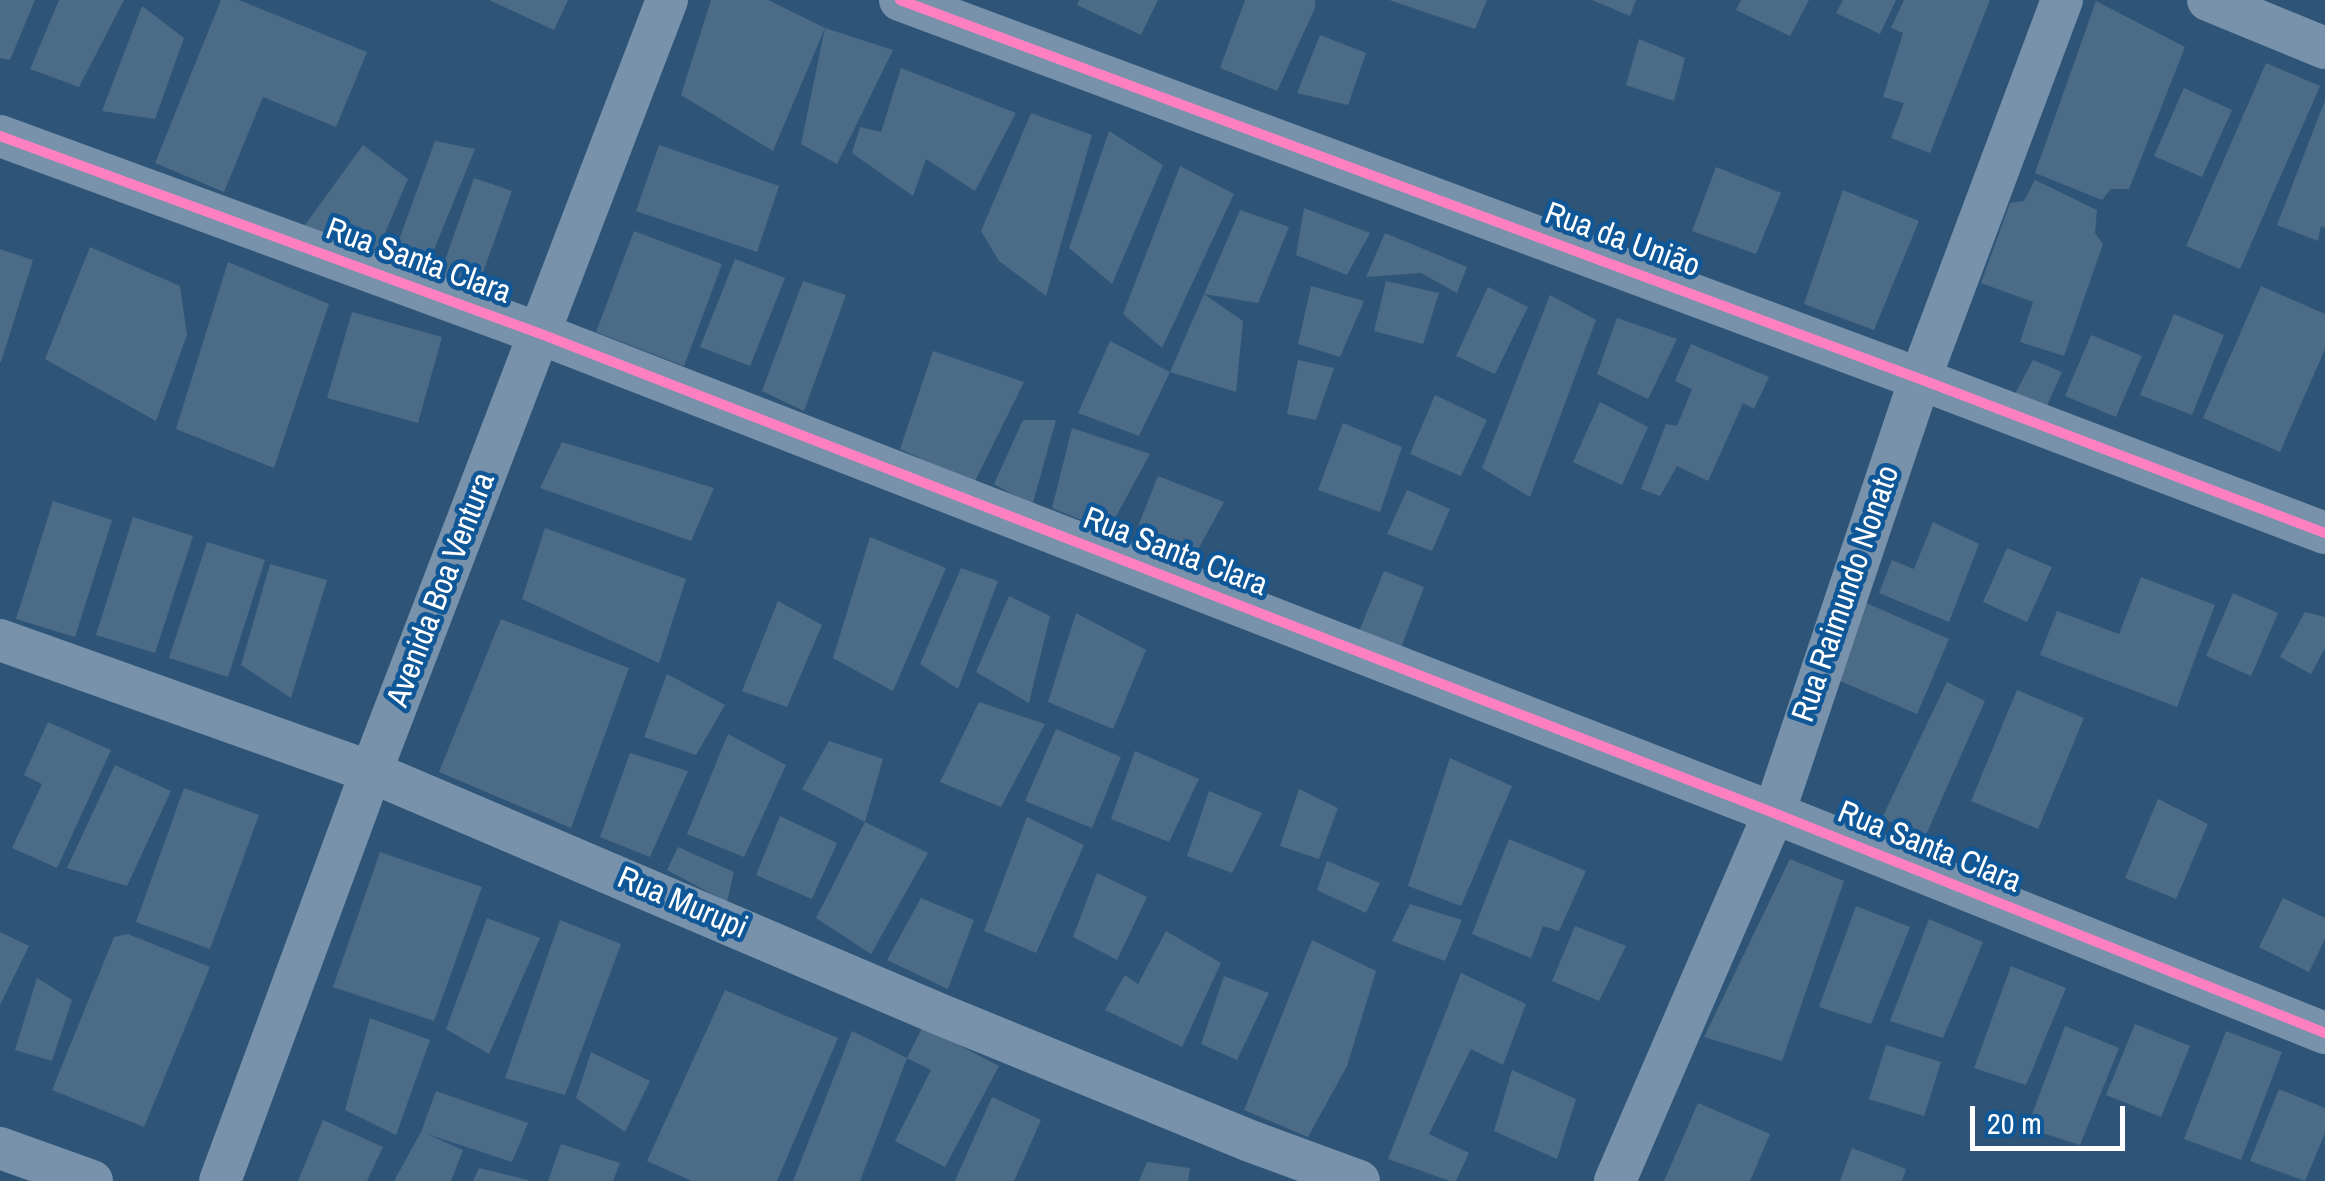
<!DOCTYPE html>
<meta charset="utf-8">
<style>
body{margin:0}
#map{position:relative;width:2325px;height:1181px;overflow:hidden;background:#2e5578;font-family:"Archivo Narrow",sans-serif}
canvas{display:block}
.scale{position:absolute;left:1970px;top:1106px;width:155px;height:45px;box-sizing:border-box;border:5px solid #fff;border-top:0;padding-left:12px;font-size:30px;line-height:35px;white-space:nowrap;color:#fff;-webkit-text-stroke:8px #0f5797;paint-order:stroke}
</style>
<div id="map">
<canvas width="2325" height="1181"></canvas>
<div class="scale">20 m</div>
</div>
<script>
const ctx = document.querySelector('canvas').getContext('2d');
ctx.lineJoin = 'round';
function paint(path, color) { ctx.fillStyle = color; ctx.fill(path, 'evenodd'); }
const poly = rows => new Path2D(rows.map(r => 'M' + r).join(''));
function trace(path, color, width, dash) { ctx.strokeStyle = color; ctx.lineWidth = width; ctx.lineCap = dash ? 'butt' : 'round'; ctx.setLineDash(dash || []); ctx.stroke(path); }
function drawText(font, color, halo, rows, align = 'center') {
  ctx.font = font + ' "Archivo Narrow",sans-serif'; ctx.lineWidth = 9; ctx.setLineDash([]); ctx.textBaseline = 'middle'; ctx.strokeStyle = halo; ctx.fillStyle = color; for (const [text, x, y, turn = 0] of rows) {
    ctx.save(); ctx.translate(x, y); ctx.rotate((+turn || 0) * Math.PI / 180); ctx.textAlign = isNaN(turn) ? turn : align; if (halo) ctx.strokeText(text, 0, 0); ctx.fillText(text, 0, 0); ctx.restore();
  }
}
const building = poly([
 [0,0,35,0,10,60,0,58],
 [59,0,124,0,79,87,30,69],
 [221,0,239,0,367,52,336,127,263,97,224,192,155,163],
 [489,0,568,0,554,30],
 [711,0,768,0,825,28,773,151,681,95],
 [1079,0,1158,0,1141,35,1077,5],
 [1245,0,1315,0,1315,8,1277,91,1220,68],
 [1389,0,1487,0,1475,29],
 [1592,0,1636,0,1630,16],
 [1741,0,1809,0,1790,36,1736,10],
 [1843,0,1896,0,1880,34,1836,13],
 [1904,0,1990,0,1930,153,1891,138,1904,103,1883,97,1903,33,1891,28],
 [2096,1,2185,47,2129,189,2111,189,2102,200,2035,173],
 [142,6,184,38,155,119,102,111],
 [825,28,893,50,837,164,801,144],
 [1320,35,1366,53,1348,105,1297,93],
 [1639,39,1685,58,1674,101,1626,85],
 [2266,63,2320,86,2240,269,2186,246],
 [901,68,1016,113,975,191,926,159,913,196,852,153,860,127,881,132],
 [2184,88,2232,110,2202,177,2154,156],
 [2325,100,2325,228,2321,226,2318,241,2277,225],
 [1031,113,1092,135,1046,296,999,261,981,231],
 [1109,131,1163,165,1112,284,1069,248],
 [435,141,475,149,427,267,391,262],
 [363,145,408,179,375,256,302,229],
 [659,145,779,186,757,252,636,211],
 [1180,166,1234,194,1162,348,1123,314],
 [1716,167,1781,193,1756,254,1692,231],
 [474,178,512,191,476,292,438,280],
 [2035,180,2097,210,2095,233,2103,244,2064,356,2020,342,2033,302,1981,283,2010,203,2024,201],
 [1843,190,1919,221,1874,330,1804,304],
 [1304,208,1370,233,1347,275,1296,255],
 [1240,210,1289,227,1258,303,1204,294],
 [634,231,722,264,684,366,596,332],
 [1385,233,1467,267,1457,293,1421,273,1366,277],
 [90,247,180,286,187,335,156,421,45,359],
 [0,249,33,260,1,362,0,362],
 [735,259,785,278,750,366,700,347],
 [228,262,329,304,274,468,176,429],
 [803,281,846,295,804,411,762,391],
 [1386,281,1439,293,1423,344,1374,331],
 [1311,286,1364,301,1340,357,1298,344],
 [2261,286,2325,314,2325,349,2280,452,2203,418],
 [1488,287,1528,307,1495,374,1456,356],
 [1204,294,1243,321,1236,392,1170,372],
 [1550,295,1596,320,1530,497,1482,468],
 [352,312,442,337,418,423,327,398],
 [2174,314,2224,335,2192,415,2140,395],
 [1617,318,1677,339,1648,399,1597,374],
 [2091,335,2142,356,2116,417,2065,396],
 [1110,341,1170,372,1139,436,1078,413],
 [1691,344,1769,377,1754,409,1743,403,1708,481,1677,466,1660,496,1641,489,1666,424,1677,426,1692,389,1675,381],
 [933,351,1024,382,974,483,900,449],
 [1298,360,1334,368,1316,420,1287,414],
 [2033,360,2062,372,2046,408,2015,394],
 [1435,395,1487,420,1461,476,1410,454],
 [1600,402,1648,427,1622,485,1573,462],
 [1023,420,1056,420,1032,506,994,484],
 [1343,423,1402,447,1380,512,1318,490],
 [1072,428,1150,454,1108,531,1052,508],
 [562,442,714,488,691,541,540,488],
 [1158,476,1224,502,1195,555,1137,529],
 [1407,490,1450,509,1432,551,1387,534],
 [53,501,112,520,75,637,16,619],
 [133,517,193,536,155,653,96,635],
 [1933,522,1979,544,1949,622,1879,593,1892,560,1914,569],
 [545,528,686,579,659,663,522,599],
 [870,537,946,568,893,691,833,658],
 [207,542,265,560,228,677,169,658],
 [2007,548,2052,567,2027,622,1983,602],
 [270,564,327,580,291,698,241,665],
 [961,568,998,581,958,689,920,664],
 [1384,571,1424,587,1399,653,1357,636],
 [2141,577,2215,605,2177,707,2040,655,2057,611,2119,634],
 [2233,593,2278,613,2251,676,2206,656],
 [1009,596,1050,616,1029,703,976,672],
 [778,601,822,625,787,707,742,691],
 [1866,603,1949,639,1917,714,1833,678],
 [2305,612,2325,617,2325,648,2311,674,2280,657],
 [1076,613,1146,650,1113,729,1048,702],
 [501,619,629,668,571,828,439,772],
 [667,674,725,705,696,755,644,737],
 [1947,682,1985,701,1925,837,1882,818],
 [2017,690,2084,718,2038,829,1971,801],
 [979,702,1045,724,1001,807,940,782],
 [48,722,111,750,57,868,12,848,42,784,24,775],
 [1056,729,1121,757,1092,828,1025,801],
 [728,734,786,765,744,857,687,834],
 [829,741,883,759,865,822,802,789],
 [1135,751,1199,779,1169,842,1111,819],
 [630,753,688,771,650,857,600,837],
 [1450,758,1512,786,1461,906,1408,886],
 [115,765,171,791,127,886,67,868],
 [184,788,259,815,210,949,136,922],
 [1299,789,1338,808,1319,859,1280,846],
 [1209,791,1262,813,1232,873,1187,856],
 [2158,799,2208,824,2176,899,2125,878],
 [780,816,837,843,812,899,756,875],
 [1027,817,1084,845,1036,953,984,931],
 [865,822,928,853,871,954,816,918],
 [1509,839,1586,871,1559,931,1543,926,1531,958,1472,934],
 [678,847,734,872,727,902,667,870],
 [380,852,482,887,434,1021,333,987],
 [1790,859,1844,881,1782,1061,1704,1037],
 [1327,861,1380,883,1366,913,1317,890],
 [1097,873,1147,897,1117,960,1073,937],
 [921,898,974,920,948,989,887,960],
 [2283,898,2325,918,2325,939,2309,972,2259,947],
 [1410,904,1462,920,1445,961,1392,941],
 [1856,906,1910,927,1871,1024,1819,1007],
 [487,918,540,938,489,1054,446,1029],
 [1929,919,1983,942,1943,1038,1890,1021],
 [560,920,621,944,565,1095,505,1078],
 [1575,926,1626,946,1599,1001,1552,981],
 [1166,931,1221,963,1182,1047,1105,1010,1125,975,1138,984],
 [0,932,29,946,0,1005],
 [128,934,210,967,144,1127,52,1090,114,937],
 [1312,940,1376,971,1347,1066,1308,1137,1244,1110],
 [2011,966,2066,988,2026,1085,1974,1068],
 [1461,973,1526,1004,1503,1065,1471,1049,1429,1134,1469,1153,1456,1181,1450,1181,1388,1159],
 [1224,976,1269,993,1237,1060,1201,1044],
 [37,978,72,1000,52,1061,15,1050],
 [725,990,838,1038,777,1181,692,1181,647,1161],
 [370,1018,430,1040,396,1135,345,1110],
 [2135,1024,2190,1046,2161,1117,2106,1095],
 [923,1026,999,1066,945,1167,895,1141,931,1070,907,1058],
 [2065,1026,2119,1048,2080,1145,2027,1128],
 [852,1031,907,1058,860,1181,793,1181],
 [2226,1031,2282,1052,2241,1160,2184,1139],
 [1886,1045,1941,1062,1924,1116,1869,1099],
 [591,1052,650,1081,625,1132,576,1098],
 [1512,1070,1576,1099,1557,1159,1494,1131],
 [2279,1089,2325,1108,2325,1133,2305,1181,2250,1161],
 [436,1091,528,1123,512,1162,427,1134,463,1150,451,1181,394,1181,421,1132],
 [992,1097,1041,1120,1014,1181,955,1181],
 [1698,1103,1770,1134,1750,1181,1664,1181],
 [323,1120,383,1147,367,1181,298,1181],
 [561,1144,620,1163,613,1181,548,1181],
 [1852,1148,1906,1169,1902,1181,1840,1181],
 [1147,1162,1190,1168,1188,1181,1139,1181],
 [479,1168,528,1180,528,1181,473,1181]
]);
const street = poly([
 [900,0,1920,379,2325,533],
 [2208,0,2325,48],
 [0,136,541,334,1774,813,2325,1033],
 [0,640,371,772,939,1014,1250,1141,1359,1181],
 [0,1148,92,1181],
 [220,1181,371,772,667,0],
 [1615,1181,1774,813,1920,379,2062,0]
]);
const cycleway = poly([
 [900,0,1920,379,2325,533],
 [0,136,541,334,1774,813,2325,1033]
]);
const streetNames = [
 ["Rua da União",1622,241,20],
 ["Rua Santa Clara",418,262,20],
 ["Rua Santa Clara",1175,553,21],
 ["Avenida Boa Ventura",442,590,-69],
 ["Rua Raimundo Nonato",1847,594,-71],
 ["Rua Santa Clara",1929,848,22],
 ["Rua Murupi",682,904,23]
];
paint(building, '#4c6b87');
trace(street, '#7892ab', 42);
trace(cycleway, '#ff80c0', 10);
drawText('32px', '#fff', '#0f5797', streetNames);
</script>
